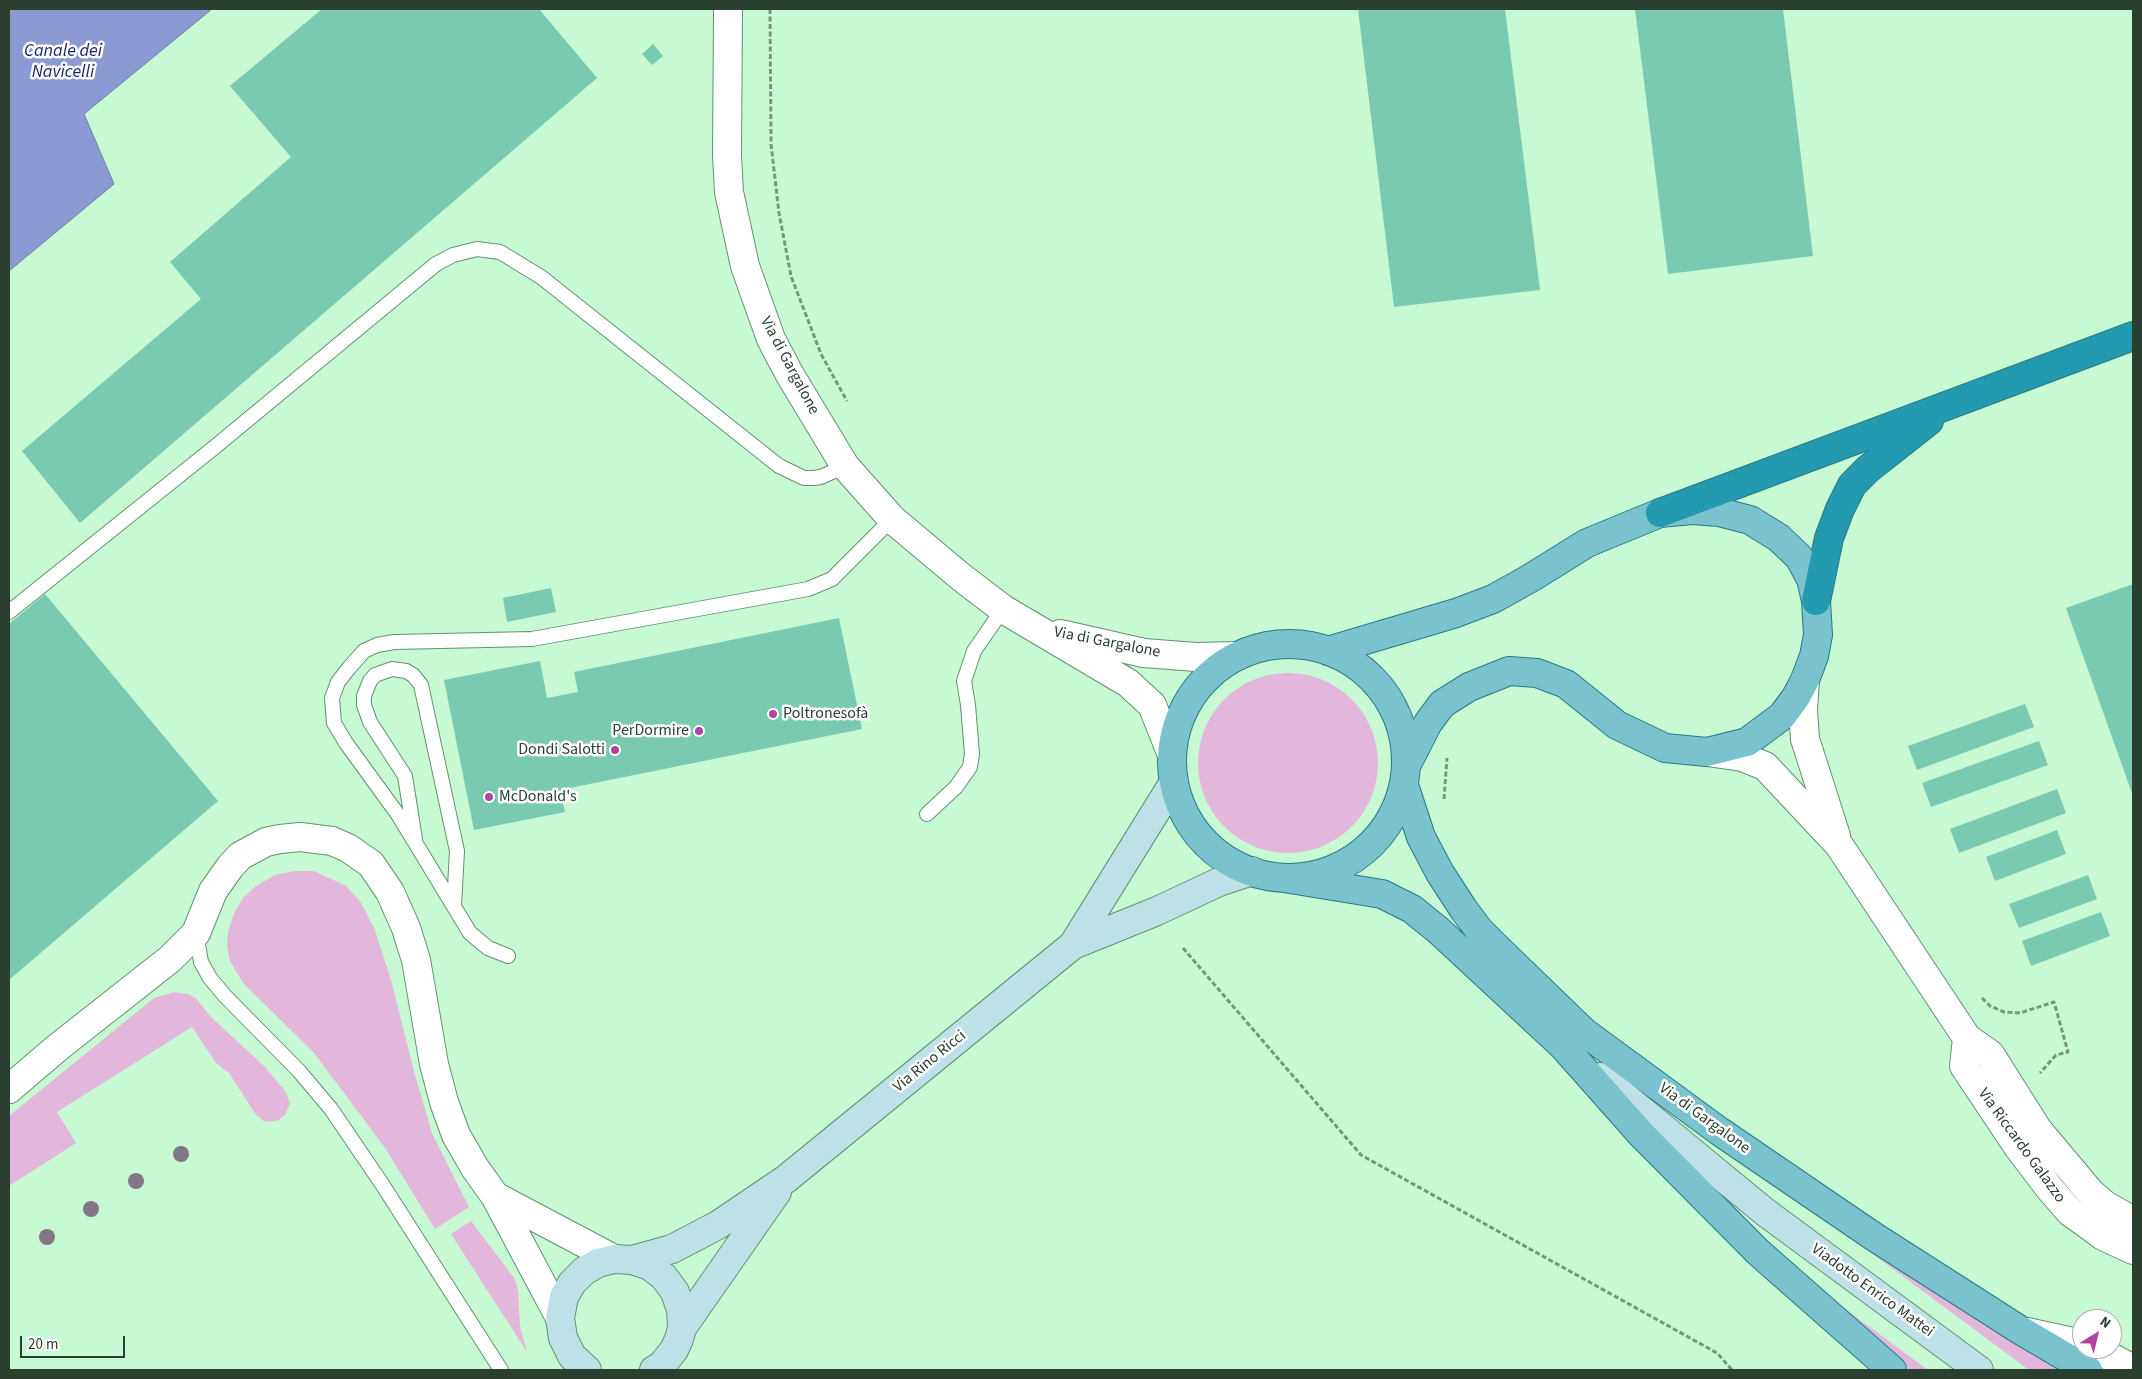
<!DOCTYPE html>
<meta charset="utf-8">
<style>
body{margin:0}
#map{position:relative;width:2142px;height:1379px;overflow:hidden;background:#c7f9d3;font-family:"Source Sans 3",sans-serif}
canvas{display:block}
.frame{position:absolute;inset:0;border:10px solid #2b3f30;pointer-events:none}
.north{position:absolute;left:2072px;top:1309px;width:50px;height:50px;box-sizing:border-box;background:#fff;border:1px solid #aab2ac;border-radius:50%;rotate:36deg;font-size:14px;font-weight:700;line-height:20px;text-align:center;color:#2b3f30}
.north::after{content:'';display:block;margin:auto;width:18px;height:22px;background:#b043a3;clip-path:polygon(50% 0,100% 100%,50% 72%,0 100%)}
.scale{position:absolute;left:20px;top:1336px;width:105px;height:22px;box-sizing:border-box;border:2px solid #2b3f30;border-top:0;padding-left:6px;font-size:15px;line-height:18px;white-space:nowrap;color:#2b3f30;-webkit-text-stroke:4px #fff;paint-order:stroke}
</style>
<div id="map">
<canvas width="2142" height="1379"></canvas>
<div class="frame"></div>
<div class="north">N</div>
<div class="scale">20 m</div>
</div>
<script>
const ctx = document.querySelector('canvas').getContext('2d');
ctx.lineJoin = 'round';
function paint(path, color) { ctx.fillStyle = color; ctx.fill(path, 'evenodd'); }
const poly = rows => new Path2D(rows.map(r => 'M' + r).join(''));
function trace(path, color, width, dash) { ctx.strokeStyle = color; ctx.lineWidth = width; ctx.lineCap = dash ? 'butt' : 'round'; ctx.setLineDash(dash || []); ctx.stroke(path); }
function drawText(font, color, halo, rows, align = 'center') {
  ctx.font = font + ' "Source Sans 3",sans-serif'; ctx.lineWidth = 5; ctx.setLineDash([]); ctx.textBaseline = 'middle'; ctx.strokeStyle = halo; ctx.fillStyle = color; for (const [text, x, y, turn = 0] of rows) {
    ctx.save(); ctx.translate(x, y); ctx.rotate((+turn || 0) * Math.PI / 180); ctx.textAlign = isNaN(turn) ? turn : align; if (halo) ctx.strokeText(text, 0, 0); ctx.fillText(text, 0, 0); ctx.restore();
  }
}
const green = poly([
 '1198 763a90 90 0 1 1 180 0a90 90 0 1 1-180 0Z',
 [295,871,314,871,346,886,360,901,375,930,391,980,415,1075,432,1133,469,1207,435,1229,385,1148,338,1085,313,1052,243,983,230,961,227,946,228,932,234,913,243,898,256,886,275,875],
 [174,992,188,994,196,998,210,1016,264,1066,286,1092,290,1104,285,1115,279,1120,270,1122,264,1121,256,1115,229,1073,216,1063,192,1027,57,1112,76,1143,9,1186,9,1116,154,998],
 [471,1221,515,1279,518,1290,520,1326,527,1352,451,1234],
 [1858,1243,2063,1370,2029,1370],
 [1821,1291,1928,1370,1910,1370]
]);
const water = poly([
 [9,9,212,9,84,114,114,184,9,271,9,9]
]);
const building = poly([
 [322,9,539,9,597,78,80,523,22,451,201,299,170,262,291,157,230,86],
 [1358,9,1505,9,1540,290,1394,307],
 [1635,9,1783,9,1813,256,1668,274],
 [653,44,663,56,652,65,642,54],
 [2133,584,2133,796,2066,608],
 [551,588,556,612,507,622,503,598],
 [45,594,218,801,9,980,9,624],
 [839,618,862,729,560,790,565,812,474,830,444,680,540,661,547,698,578,692,574,672],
 [2025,704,2034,727,1917,770,1908,746],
 [2039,741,2048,765,1931,807,1922,783],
 [2057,789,2066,813,1959,853,1950,829],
 [2057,830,2066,854,1995,881,1986,857],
 [2088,875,2097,899,2019,928,2009,904],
 [2101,912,2110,936,2031,966,2022,941]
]);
const path = poly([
 [770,9,771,144,779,213,791,276,821,354,847,401],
 [1444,799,1447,758],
 [1183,948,1361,1155,1717,1353,1732,1370],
 [1982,998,1990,1006,2004,1012,2020,1013,2054,1002,2068,1052,2056,1055,2040,1073]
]);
const lane = poly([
 [9,612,216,446,436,264,453,255,477,249,500,252,541,277,779,466,804,478,814,478,821,477,845,466],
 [927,814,956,787,970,767,972,754,968,705,964,681,974,651,1003,609],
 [415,839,405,776,370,722,364,705,364,696,370,681,375,675,392,669,406,671,413,675,421,685,457,851,454,906],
 [196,933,201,962,210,978,225,996,299,1071,331,1109,382,1184,501,1370],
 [508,956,488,948,470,933,399,816,346,743,334,723,332,698,338,682,349,668,364,651,377,645,394,642,532,639,808,589,832,579,892,519]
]);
const street = poly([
 [728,9,727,156,729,192,745,266,771,339,790,375,845,466,892,519,961,577,1003,609,1128,683,1152,705,1172,755],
 [1060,634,1144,653,1196,657,1237,656],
 [1805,680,1803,710,1805,739,1836,836],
 [1707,752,1742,757,1765,766,1839,845,1967,1038,1990,1054,2038,1130,2090,1192,2105,1205,2133,1221],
 [1967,1038,1964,1066,2018,1147,2050,1189,2070,1212,2088,1225,2103,1236,2133,1250],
 [9,1089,57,1048,170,959,196,933,213,891,230,867,240,856,266,842,280,839,300,837,332,841,348,848,371,864,390,892,406,928,416,960,434,1064,444,1102,456,1135,475,1168,495,1196,560,1318],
 [495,1196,614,1259],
 [2027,1332,2082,1344],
 [2096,1349,2133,1369]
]);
const secondary = poly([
 [1073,945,1174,782],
 [1601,1077,1765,1212,1979,1370],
 [632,1260,672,1249,718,1225,786,1179,1073,945,1157,911,1219,882,1252,871],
 [682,1328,777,1192],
 [587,1370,572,1356,563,1338,560,1318,564,1297,572,1283,584,1271,598,1263,614,1259,632,1260,650,1266,664,1277,675,1292,681,1310,682,1328,679,1339,674,1350,662,1365,654,1370]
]);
const primary = poly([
 '1172 761a117 117 0 1 1 234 0a117 117 0 1 1-234 0Z',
 [1328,651,1456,613,1493,599,1529,579,1587,543,1660,513,1692,510,1719,512,1750,520,1779,538,1799,557,1811,579,1816,601,1818,635,1814,656,1805,680,1796,697,1782,716,1747,742,1707,752,1665,748,1617,725,1566,684,1537,673,1509,671,1469,687,1442,704,1428,723,1406,766],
 [1404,785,1421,837,1440,873,1464,910,1479,930,1494,945,1584,1032,1719,1131,1873,1236,2020,1330,2088,1370],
 [1284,878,1382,894,1412,909,1438,930,1563,1046,1641,1134,1758,1252,1892,1370]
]);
const highway = poly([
 [1660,513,2133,336],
 [1816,601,1829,538,1840,509,1852,485,1868,469,1929,421]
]);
const trees = [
 [181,1154],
 [136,1181],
 [91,1209],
 [47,1237]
];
const markers = [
 [773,714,5,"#b043a3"],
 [699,731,5,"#b043a3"],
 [615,750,5,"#b043a3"],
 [489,797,5,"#b043a3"]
];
const streetNames = [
 ["Via di Gargalone",789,366,62],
 ["Via di Gargalone",1107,643,11],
 ["Via Rino Ricci",930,1062,-39],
 ["Via di Gargalone",1704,1119,36],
 ["Via Riccardo Galazzo",2021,1146,54],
 ["Viadotto Enrico Mattei",1872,1291,36]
];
const poiNames = [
 ["Poltronesofà",783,714],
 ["PerDormire",689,731,"right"],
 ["Dondi Salotti",605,750,"right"],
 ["McDonald's",499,797]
];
const waterNames = [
 ["Canale dei",63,52],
 ["Navicelli",63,73]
];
paint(green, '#e3b7db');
paint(water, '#8b9ad3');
trace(water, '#6e7fa2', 1);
paint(building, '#7acab2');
trace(lane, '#62916f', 16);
trace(street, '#62916f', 30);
trace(secondary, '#62916f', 30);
trace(primary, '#267a83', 30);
trace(highway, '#267a83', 30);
trace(path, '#74967d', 3, [5, 2.5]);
trace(lane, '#fff', 14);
trace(street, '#fff', 28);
trace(secondary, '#bde1e7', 28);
trace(primary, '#7bc2cf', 28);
trace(highway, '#239aaf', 28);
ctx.fillStyle = '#837685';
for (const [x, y] of trees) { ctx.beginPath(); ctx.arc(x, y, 8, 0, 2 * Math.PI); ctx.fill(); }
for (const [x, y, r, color] of markers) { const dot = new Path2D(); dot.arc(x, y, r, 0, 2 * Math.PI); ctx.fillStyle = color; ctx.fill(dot); trace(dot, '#fff', 2); }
drawText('16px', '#2b3f30', '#fff', streetNames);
drawText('16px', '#2b3f30', '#fff', poiNames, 'left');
drawText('italic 18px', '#1e2669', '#fff', waterNames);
</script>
